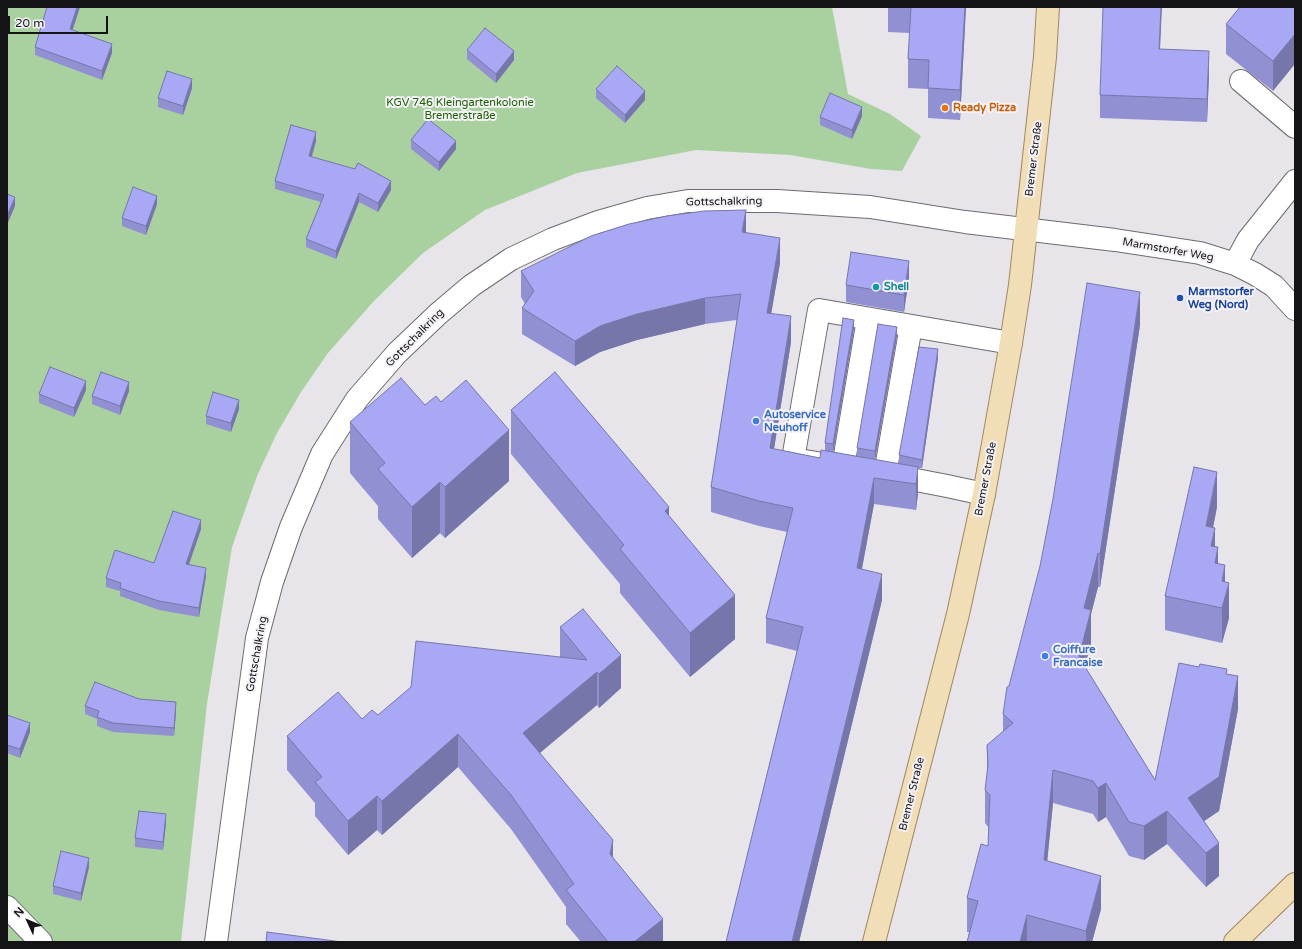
<!DOCTYPE html>
<meta charset="utf-8">
<style>
body{margin:0}
#map{position:relative;width:1302px;height:949px;overflow:hidden;background:#e7e5ea;font-family:"Varela Round",sans-serif}
canvas{display:block}
.frame{position:absolute;inset:0;border:8px solid #141315;pointer-events:none}
.north{position:absolute;left:8px;top:901px;width:40px;height:40px;-webkit-text-stroke:3px #f5f2f7;paint-order:stroke;rotate:314deg;font-size:11px;font-weight:700;line-height:16px;text-align:center;color:#141315}
.north::after{content:'';display:block;margin:auto;width:14px;height:18px;background:#141315;clip-path:polygon(50% 0,100% 100%,50% 72%,0 100%)}
.scale{position:absolute;left:8px;top:16px;width:100px;height:18px;box-sizing:border-box;border:2px solid #141315;border-top:0;padding-left:5px;font-size:12px;line-height:14px;white-space:nowrap;color:#141315;-webkit-text-stroke:3px #f5f2f7;paint-order:stroke}
</style>
<div id="map">
<canvas width="1302" height="949"></canvas>
<div class="frame"></div>
<div class="north">N</div>
<div class="scale">20 m</div>
</div>
<script>
const ctx = document.querySelector('canvas').getContext('2d');
ctx.lineJoin = 'round';
function paint(path, color) { ctx.fillStyle = color; ctx.fill(path, 'evenodd'); }
const poly = rows => new Path2D(rows.map(r => 'M' + r).join(''));
function trace(path, color, width, dash) { ctx.strokeStyle = color; ctx.lineWidth = width; ctx.lineCap = dash ? 'butt' : 'round'; ctx.setLineDash(dash || []); ctx.stroke(path); }
function drawText(font, color, halo, rows, align = 'center') {
  ctx.font = font + ' "Varela Round",sans-serif'; ctx.lineWidth = 4; ctx.setLineDash([]); ctx.textBaseline = 'middle'; ctx.strokeStyle = halo; ctx.fillStyle = color; for (const [text, x, y, turn = 0] of rows) {
    ctx.save(); ctx.translate(x, y); ctx.rotate((+turn || 0) * Math.PI / 180); ctx.textAlign = isNaN(turn) ? turn : align; if (halo) ctx.strokeText(text, 0, 0); ctx.fillText(text, 0, 0); ctx.restore();
  }
}
const green = poly([
 [7,7,832,7,848,94,890,114,921,136,902,171,871,169,790,155,696,150,577,173,485,210,423,253,374,301,328,353,301,392,277,433,257,476,232,547,207,704,181,942,7,942]
]);
const minor = poly([
 [1241,81,1295,127],
 [1235,264,1248,240,1295,181],
 [911,326,885,474,947,486,984,494],
 [817,463,793,459,819,310,1011,343],
 [859,470,843,467,868,319],
 [7,907,41,942],
 [216,942,257,638,272,582,291,527,322,454,357,399,397,353,438,314,471,286,511,259,553,239,598,222,647,208,688,201,777,201,870,207,965,222,1115,240,1200,253,1235,264,1255,274,1274,286,1295,309]
]);
const major = poly([
 [874,942,958,614,984,494,1011,343,1020,285,1045,57,1048,7],
 [1235,942,1295,884]
]);
const wall = poly([
 [80,7,72,30,112,53,102,80,35,55,35,47],
 [888,7,966,7,960,120,928,118,928,89,908,88,908,59,910,33,888,32],
 [1295,7,1273,91,1226,54,1226,24],
 [1160,49,1209,74,1207,122,1100,118,1100,95],
 [467,50,514,60,496,83,467,59],
 [192,88,183,115,158,107,158,98],
 [596,89,645,100,625,123,596,98],
 [862,116,852,139,820,125,820,117],
 [411,140,456,149,439,171,411,149],
 [316,141,312,157,391,190,378,212,359,202,336,259,306,247,306,239,321,202,275,189,275,181],
 [157,204,146,235,122,226,122,218],
 [746,232,780,263,771,313,791,342,774,449,820,458,825,451,825,443,854,329,833,452,899,464,899,455,938,358,922,468,918,468,918,493,916,510,874,504,862,569,882,600,799,942,726,942,797,651,766,643,766,618,787,532,759,526,711,512,711,487,737,320,705,324,637,340,600,352,575,366,522,334,522,308,525,304,521,297,521,271],
 [909,278,904,312,846,302,846,285],
 [1140,325,1100,587,1098,587,1091,614,1091,643,1085,667,1155,780,1227,674,1238,709,1219,811,1204,821,1219,876,1206,887,1167,844,1144,860,1129,856,1106,817,1098,822,1093,814,1053,803,1047,861,1101,909,1092,942,967,942,969,932,967,932,967,898,988,846,989,828,985,823,985,790,987,775,987,745,1003,732,1003,714,1009,686],
 [897,336,875,460,857,457,857,448],
 [86,390,74,417,39,403,39,394],
 [129,391,120,415,92,404,92,396],
 [425,405,509,481,445,538,440,533,412,558,378,519,378,506,350,473,350,422],
 [239,409,231,432,206,424,206,416],
 [511,410,669,516,735,639,690,677,620,593,620,584,511,454],
 [1217,507,1213,528,1215,547,1229,618,1222,643,1165,630,1165,596],
 [201,529,189,564,206,576,199,617,159,610,120,596,120,591,106,587,106,578,154,563],
 [560,627,621,688,599,708,597,705,540,753,613,857,663,942,581,942,566,924,566,907,511,829,458,767,382,835,377,830,348,855,315,816,315,803,287,770,287,736,378,715,560,657],
 [139,699,176,711,174,736,113,732,97,726,97,719,85,714,85,706],
 [7,715,30,732,20,758,7,753],
 [166,823,163,850,135,847,135,838],
 [89,867,81,901,53,894,53,886]
]);
const shadedWall = poly([
 [77,7,80,7,70,38,70,29],
 [965,7,966,7,960,120,960,90],
 [1161,7,1162,7,1159,72,1159,49],
 [1295,34,1295,64,1273,91,1273,61],
 [112,44,112,53,102,80,102,71],
 [514,51,514,60,496,83,496,74],
 [1209,51,1209,74,1207,122,1207,99],
 [192,79,192,88,183,115,183,106],
 [645,91,645,100,625,123,625,115],
 [862,107,862,116,852,139,852,130],
 [316,132,316,141,309,165,309,156],
 [456,141,456,149,439,171,439,162],
 [391,181,391,190,378,212,378,203],
 [359,193,359,202,336,259,336,251],
 [157,196,157,204,146,235,146,226],
 [15,197,15,206,7,225,7,216],
 [746,210,746,236,742,232],
 [780,238,780,263,767,338,767,313],
 [909,261,909,278,904,312,904,295],
 [1140,292,1140,325,1100,587,1100,554],
 [705,298,705,324,637,340,600,352,575,366,575,341,600,326,637,314],
 [791,316,791,342,770,474,770,448],
 [854,320,854,329,833,453,833,444],
 [897,327,897,336,875,460,875,451],
 [938,349,938,358,922,468,922,460],
 [86,381,86,390,74,417,74,408],
 [129,382,129,391,120,415,120,406],
 [239,400,239,409,231,432,231,423],
 [509,430,509,481,445,538,445,487],
 [918,467,918,493,916,510,916,484],
 [1217,472,1217,507,1206,561,1206,526],
 [874,478,874,504,857,594,857,568],
 [440,482,440,533,412,558,412,507],
 [669,507,669,552,665,511],
 [201,520,201,529,186,573,186,564],
 [1215,528,1215,562,1218,547,1218,582,1211,546],
 [1098,553,1098,587,1091,614,1091,643,1079,691,1079,657,1084,608],
 [1225,565,1225,597,1229,583,1229,618,1222,643,1222,581],
 [206,568,206,576,199,617,199,608],
 [882,574,882,600,799,942,792,942],
 [735,595,735,639,690,677,690,633],
 [621,655,621,688,599,708,599,674],
 [597,672,597,705,523,767,523,733],
 [1238,676,1238,709,1219,811,1188,832,1188,798],
 [176,702,176,711,174,736,174,728],
 [30,723,30,732,20,758,20,749],
 [458,734,458,767,382,835,382,801],
 [1053,770,1053,803,1044,894,1044,860],
 [1106,783,1106,817,1098,822,1098,788],
 [377,796,377,830,348,855,348,821],
 [1167,811,1167,844,1144,860,1144,826],
 [166,814,166,823,163,850,163,842],
 [613,840,613,874,610,854],
 [1219,843,1219,876,1206,887,1206,853],
 [89,858,89,867,81,901,81,893],
 [1101,876,1101,909,1092,942,1086,942,1086,931],
 [1027,915,1027,942,1020,942],
 [663,919,663,942,634,942]
]);
const building = poly([
 [47,7,77,7,70,29,112,44,102,71,35,47,47,7],
 [911,7,965,7,960,90,928,88,929,60,908,59,911,7],
 [1103,7,1161,7,1159,49,1209,51,1207,99,1100,95,1103,7],
 [1240,7,1295,7,1295,34,1273,61,1226,24,1240,7],
 [485,28,514,51,496,74,467,50,485,28],
 [617,66,645,91,625,115,596,89,617,66],
 [167,71,192,79,183,106,158,98,167,71],
 [830,93,862,107,852,130,820,117,830,93],
 [428,119,456,141,439,162,411,140,428,119],
 [291,125,316,132,309,156,355,169,358,163,391,181,378,203,359,193,336,251,306,239,324,195,275,181,291,125],
 [133,187,157,196,146,226,122,218,133,187],
 [7,194,15,197,7,216,7,194],
 [746,210,742,232,780,238,767,313,791,316,770,448,820,458,821,450,918,467,916,484,874,478,857,568,882,574,792,942,726,942,803,627,766,618,793,508,759,501,711,487,741,294,705,298,637,314,600,326,575,341,522,308,534,291,521,271,591,236,629,224,667,216,704,211,746,210],
 [851,252,909,261,904,295,846,285,851,252],
 [1087,283,1140,292,1100,554,1098,553,1084,608,1091,610,1079,657,1155,780,1179,663,1199,667,1200,664,1227,669,1226,674,1238,676,1219,777,1188,798,1219,843,1206,853,1167,811,1144,826,1129,822,1106,783,1098,788,1093,781,1053,770,1044,860,1101,876,1086,931,1027,915,1020,942,967,942,978,901,967,898,981,844,988,846,990,795,985,790,988,765,987,745,1013,723,1003,714,1007,687,1009,686,1040,566,1053,499,1087,283],
 [843,318,854,320,833,444,825,443,843,318],
 [878,324,897,327,875,451,857,448,878,324],
 [919,347,938,349,922,460,899,455,919,347],
 [50,367,86,381,74,408,39,394,50,367],
 [101,372,129,382,120,406,92,396,101,372],
 [555,372,669,507,665,511,735,595,690,633,620,549,624,545,511,410,555,372],
 [401,378,425,405,436,396,441,402,466,380,509,430,445,487,440,482,412,507,378,469,385,463,350,422,401,378],
 [213,392,239,400,231,423,206,416,213,392],
 [1194,467,1217,472,1206,526,1215,528,1211,546,1218,547,1215,563,1225,565,1222,581,1229,583,1222,608,1165,596,1194,467],
 [173,511,201,520,186,564,206,568,199,608,159,601,120,588,121,583,106,578,115,550,154,563,173,511],
 [583,609,621,655,599,674,597,672,523,733,613,840,610,854,663,919,634,942,608,942,566,890,574,884,511,795,458,734,382,801,377,796,348,821,315,782,322,777,287,736,338,692,362,719,372,710,378,715,411,687,416,641,587,660,560,627,583,609],
 [95,682,139,699,176,702,174,728,113,723,97,717,99,711,85,706,95,682],
 [7,715,30,723,20,749,7,745,7,715],
 [139,811,166,814,163,842,135,838,139,811],
 [61,851,89,858,81,893,53,886,61,851],
 [267,932,342,942,266,942,267,932]
]);
const markers = [
 [945,108,4,"#e8710a"],
 [876,287,4,"#0f9aa8"],
 [1180,298,4,"#1a4fb4"],
 [756,421,4,"#3f7fe0"],
 [1045,656,4,"#3f7fe0"]
];
const parkNames = [
 ["KGV 746 Kleingartenkolonie",460,103],
 ["Bremerstraße",460,116]
];
const foodNames = [
 ["Ready Pizza",953,108]
];
const streetNames = [
 ["Bremer Straße",1034,159,-83],
 ["Gottschalkring",724,202,-1],
 ["Marmstorfer Weg",1168,250,10],
 ["Gottschalkring",415,338,-45],
 ["Bremer Straße",986,479,-79],
 ["Gottschalkring",257,654,-80],
 ["Bremer Straße",912,794,-76]
];
const cultureNames = [
 ["Shell",884,287]
];
const transitNames = [
 ["Marmstorfer",1188,292],
 ["Weg (Nord)",1188,305]
];
const shopNames = [
 ["Autoservice",764,415],
 ["Neuhoff",764,428],
 ["Coiffure",1053,650],
 ["Francaise",1053,663]
];
paint(green, '#a9d19f');
trace(minor, '#6d6b6f', 24);
trace(major, '#9e875e', 24);
trace(minor, '#fff', 22);
trace(major, '#f1ddb6', 22);
paint(wall, '#9190d2');
paint(shadedWall, '#7676ab');
paint(building, '#a9a8f4');
trace(building, '#7676ab', 1);
for (const [x, y, r, color] of markers) { const dot = new Path2D(); dot.arc(x, y, r, 0, 2 * Math.PI); ctx.fillStyle = color; ctx.fill(dot); trace(dot, '#f5f2f7', 1.5); }
drawText('11px', '#1a6000', '#f5f2f7', parkNames);
drawText('bold 11px', '#c56008', '#f5f2f7', foodNames, 'left');
drawText('11px', '#141315', '#f5f2f7', streetNames);
drawText('bold 11px', '#0d838f', '#f5f2f7', cultureNames, 'left');
drawText('bold 11px', '#164399', '#f5f2f7', transitNames, 'left');
drawText('bold 11px', '#366cbe', '#f5f2f7', shopNames, 'left');
</script>
